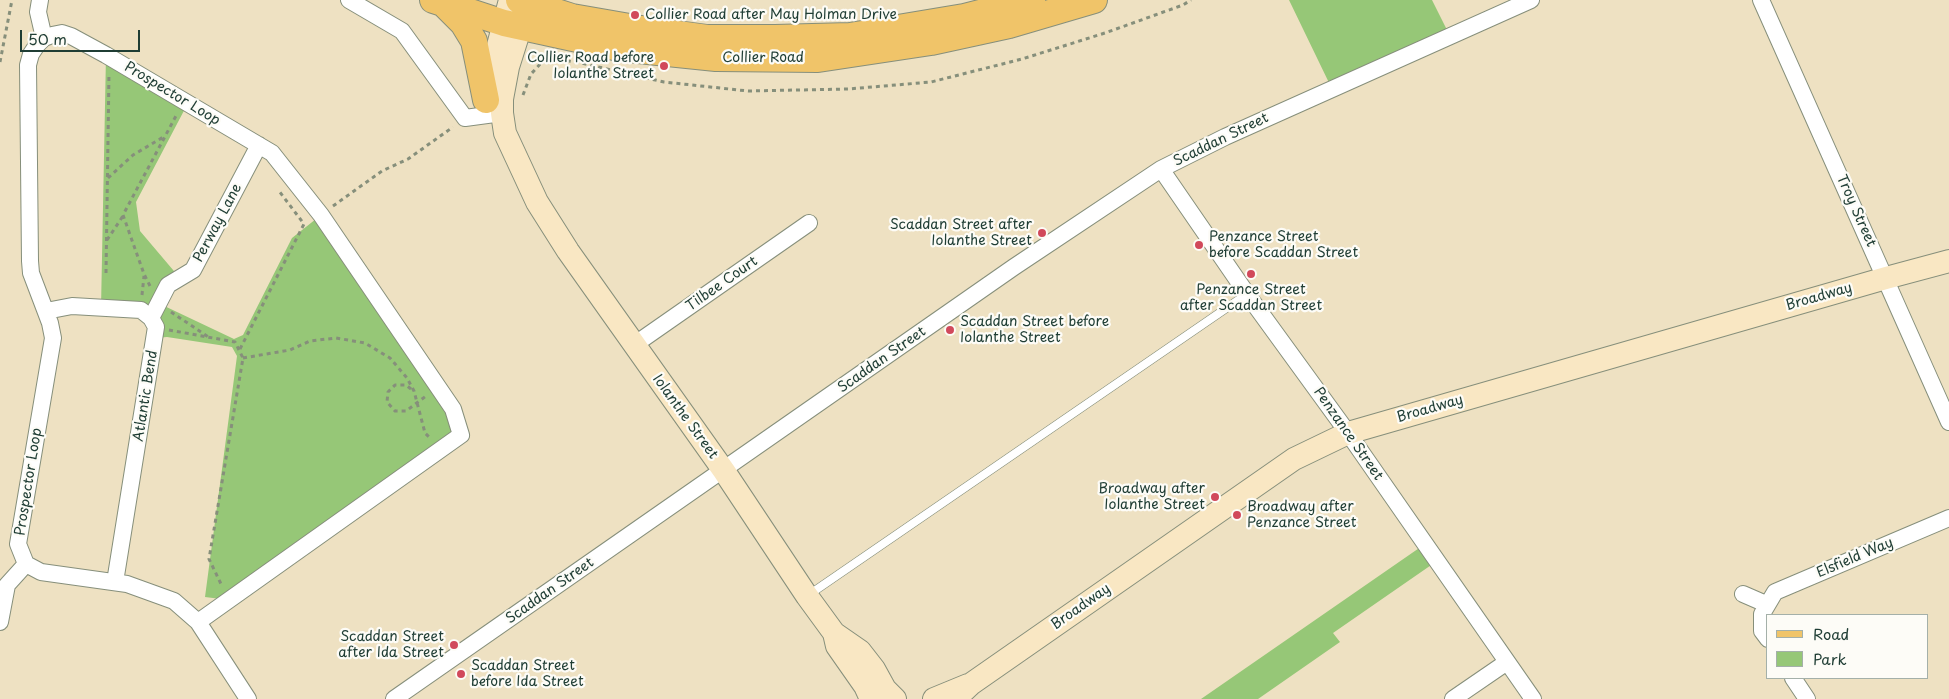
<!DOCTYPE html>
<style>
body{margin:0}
#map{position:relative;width:1949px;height:699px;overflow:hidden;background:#eee1c2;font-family:"Playpen Sans",sans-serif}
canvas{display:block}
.legend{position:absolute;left:1766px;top:614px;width:162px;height:65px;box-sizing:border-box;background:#fdfcf7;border:1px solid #a4b0a9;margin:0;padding:6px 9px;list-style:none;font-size:15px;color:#1f3d34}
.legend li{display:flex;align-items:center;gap:10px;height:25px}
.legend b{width:25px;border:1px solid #a4b0a9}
.scale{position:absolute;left:20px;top:30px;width:120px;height:22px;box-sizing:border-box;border:2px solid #1f3d34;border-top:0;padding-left:6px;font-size:15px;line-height:18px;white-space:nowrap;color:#1f3d34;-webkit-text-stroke:4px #fdfcf7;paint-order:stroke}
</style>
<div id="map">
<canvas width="1949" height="699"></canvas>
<ul class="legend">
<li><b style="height:6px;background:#f0c469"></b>Road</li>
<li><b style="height:14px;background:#96c777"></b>Park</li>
</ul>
<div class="scale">50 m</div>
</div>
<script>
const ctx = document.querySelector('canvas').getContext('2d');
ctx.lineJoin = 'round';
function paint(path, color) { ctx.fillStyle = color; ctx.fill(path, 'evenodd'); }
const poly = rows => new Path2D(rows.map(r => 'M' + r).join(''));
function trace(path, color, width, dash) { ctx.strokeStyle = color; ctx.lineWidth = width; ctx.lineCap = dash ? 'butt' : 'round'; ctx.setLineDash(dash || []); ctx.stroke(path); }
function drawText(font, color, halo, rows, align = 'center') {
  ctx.font = font + ' "Playpen Sans",sans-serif'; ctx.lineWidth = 4.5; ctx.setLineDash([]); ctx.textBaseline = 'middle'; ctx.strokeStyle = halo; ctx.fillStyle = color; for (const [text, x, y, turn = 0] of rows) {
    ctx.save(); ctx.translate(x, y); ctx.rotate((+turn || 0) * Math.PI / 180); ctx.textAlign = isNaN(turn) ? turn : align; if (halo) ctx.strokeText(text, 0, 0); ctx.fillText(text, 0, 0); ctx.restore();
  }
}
const green = poly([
 [1289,0,1432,0,1450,36,1332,89],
 [106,55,188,103,136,202,140,231,179,277,158,303,234,339,243,335,292,238,321,215,461,435,229,600,205,597,237,356,232,347,167,337,156,338,151,318,101,308],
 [1425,544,1437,561,1333,633,1340,642,1258,699,1201,699]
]);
const path = poly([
 [0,62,12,0],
 [523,95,531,74,542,62,556,59,581,63,664,82,748,91,848,89,931,82,1022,59,1105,33,1183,5,1191,0],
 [108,178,133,155,165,136],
 [333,206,382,171,408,159,453,127],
 [107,240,123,216],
 [106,273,109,73],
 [150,286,144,274,123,215,177,114],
 [142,295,144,276],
 [171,312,210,338],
 [169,330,235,342,243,358,209,559,222,586],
 [240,349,304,224,279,191],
 [243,358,290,350,310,341,336,338,365,343,390,358,407,378,414,391,425,433,431,439],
 [411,389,406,385,395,385,388,392,387,402,395,411,406,411,426,396]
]);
const lane = poly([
 [810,594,1247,294]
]);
const street = poly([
 [40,0,38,12,44,38],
 [349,0,402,31,465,118,502,113],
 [1761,0,1949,422],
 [1161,169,1247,294,1348,433,1533,699],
 [46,311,72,306,141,310,151,318,156,327,115,582],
 [151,318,168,285,193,270,259,145],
 [634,345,809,223],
 [1743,594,1766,604],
 [0,622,7,585,26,564],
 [198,622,461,435,453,409,321,215,272,153,106,55,71,36,62,33,52,35,44,38,37,45,31,54,28,65,30,261,31,273,50,323,53,338,18,544,26,564,41,572,127,584,174,601,198,622,248,699],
 [1768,639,1762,631,1762,614,1775,592,1949,518],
 [1793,678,1807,699],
 [394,699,1014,267,1161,169,1225,137,1531,0],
 [1453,699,1507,662]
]);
const secondary = poly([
 [526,10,508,67,502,99,502,113,505,133,537,202,568,251,724,471,807,596,834,633,837,646,865,686,871,699],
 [486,95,488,84,510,0],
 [834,633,860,651,874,669,885,689,895,699],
 [934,699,968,685],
 [955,699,971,684,1294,459,1348,433,1886,278,1949,261]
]);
const primary = poly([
 [433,0,504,23,619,48,716,58,818,59,931,42,1009,25,1094,0],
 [519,0,572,17,641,29,707,38,775,38,850,36,964,17,1032,0],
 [445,5,463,23,474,41,486,100]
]);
const markers = [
 [635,15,5,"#d1495b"],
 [664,66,5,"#d1495b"],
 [1042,233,5,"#d1495b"],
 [1199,245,5,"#d1495b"],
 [1251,274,5,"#d1495b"],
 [950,330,5,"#d1495b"],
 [1215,497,5,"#d1495b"],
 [1237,515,5,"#d1495b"],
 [454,645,5,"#d1495b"],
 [461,674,5,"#d1495b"]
];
const poiNames = [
 ["Collier Road after May Holman Drive",645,15],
 ["Collier Road before",654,58,"right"],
 ["Iolanthe Street",654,74,"right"],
 ["Scaddan Street after",1032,225,"right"],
 ["Iolanthe Street",1032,241,"right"],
 ["Penzance Street",1209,237],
 ["before Scaddan Street",1209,253],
 ["Penzance Street",1251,290,"center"],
 ["after Scaddan Street",1251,306,"center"],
 ["Scaddan Street before",960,322],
 ["Iolanthe Street",960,338],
 ["Broadway after",1205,489,"right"],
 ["Iolanthe Street",1205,505,"right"],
 ["Broadway after",1247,507],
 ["Penzance Street",1247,523],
 ["Scaddan Street",444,637,"right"],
 ["after Ida Street",444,653,"right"],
 ["Scaddan Street",471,666],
 ["before Ida Street",471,682]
];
const streetNames = [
 ["Collier Road",763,58],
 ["Prospector Loop",172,94,31],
 ["Scaddan Street",1221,140,-26],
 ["Troy Street",1856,211,66],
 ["Perway Lane",218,223,-62],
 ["Tilbee Court",722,284,-35],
 ["Broadway",1819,297,-16],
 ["Scaddan Street",882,360,-35],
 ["Atlantic Bend",146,396,-81],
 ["Broadway",1430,409,-16],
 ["Iolanthe Street",685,417,54],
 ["Penzance Street",1348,434,55],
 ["Prospector Loop",29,482,-81],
 ["Elsfield Way",1855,558,-23],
 ["Scaddan Street",550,591,-35],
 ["Broadway",1081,607,-35]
];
paint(green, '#96c777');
trace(lane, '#868f7b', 9);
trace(street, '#868f7b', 18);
trace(secondary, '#868f7b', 24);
trace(primary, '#868f7b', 28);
trace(path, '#868f7b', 3, [4, 4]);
trace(lane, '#fff', 8);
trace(street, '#fff', 16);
trace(secondary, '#f9e7c3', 22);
trace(primary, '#f0c469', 26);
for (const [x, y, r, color] of markers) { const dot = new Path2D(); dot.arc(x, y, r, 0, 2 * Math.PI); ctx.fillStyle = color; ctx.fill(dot); trace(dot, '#fdfcf7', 2); }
drawText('14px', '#1f3d34', '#fdfcf7', poiNames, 'left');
drawText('14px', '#1f3d34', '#fdfcf7', streetNames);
</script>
